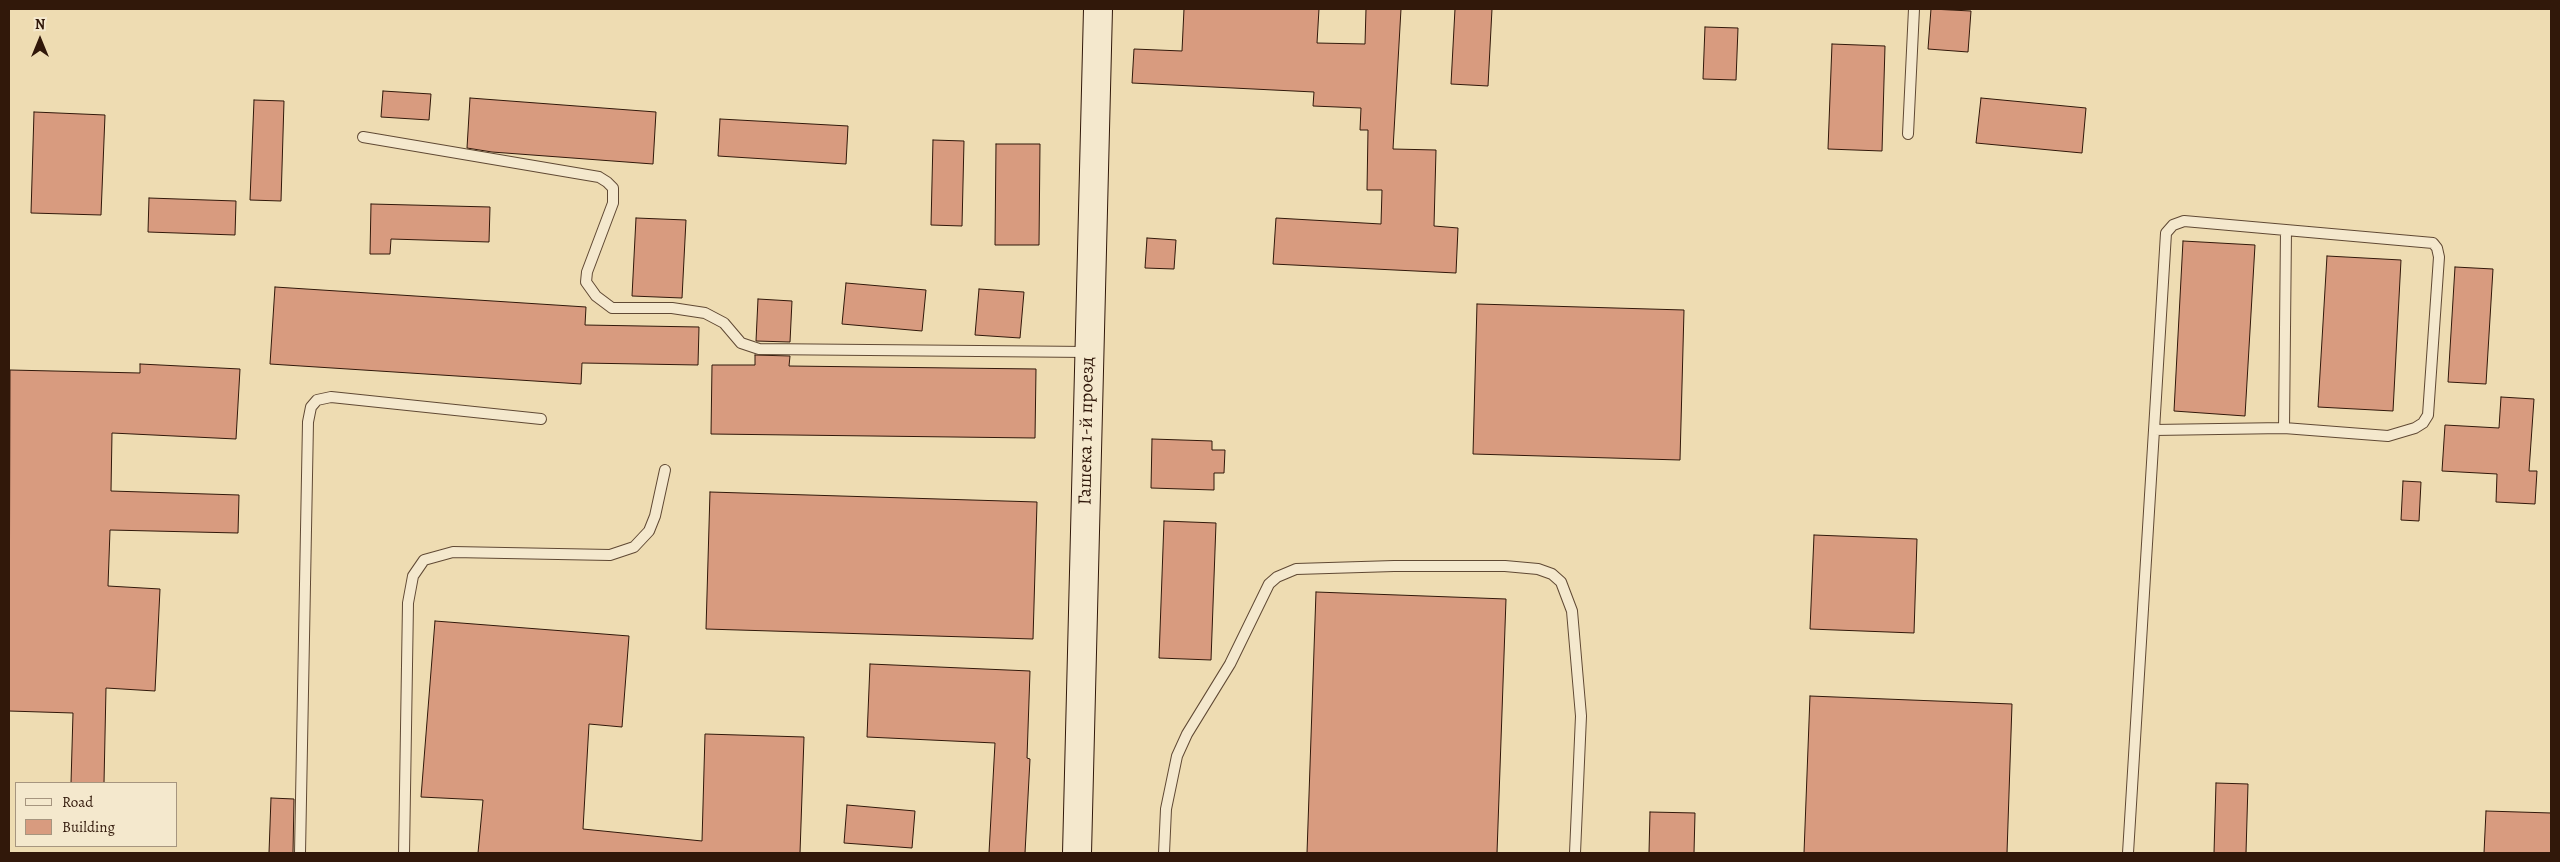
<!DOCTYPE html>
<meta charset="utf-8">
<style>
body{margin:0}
#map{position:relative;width:2560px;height:862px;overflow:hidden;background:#eedcb2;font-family:Alegreya,serif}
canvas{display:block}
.frame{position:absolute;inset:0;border:10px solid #31180a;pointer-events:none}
.legend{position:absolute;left:15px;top:782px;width:162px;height:65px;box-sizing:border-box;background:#f4e8cd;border:1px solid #a6957f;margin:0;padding:6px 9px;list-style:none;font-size:15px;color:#31180a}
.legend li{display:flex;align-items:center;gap:10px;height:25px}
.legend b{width:25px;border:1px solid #a6957f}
.north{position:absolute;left:15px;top:15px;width:50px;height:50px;-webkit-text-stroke:4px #f4e8cd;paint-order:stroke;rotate:0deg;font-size:14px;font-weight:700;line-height:20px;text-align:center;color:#31180a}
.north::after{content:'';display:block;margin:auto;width:18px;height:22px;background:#31180a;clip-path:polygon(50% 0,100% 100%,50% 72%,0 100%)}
</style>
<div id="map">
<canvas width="2560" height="862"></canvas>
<div class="frame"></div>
<ul class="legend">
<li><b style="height:6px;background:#f4e8cd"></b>Road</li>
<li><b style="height:14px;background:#d89b7f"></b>Building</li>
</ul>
<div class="north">N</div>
</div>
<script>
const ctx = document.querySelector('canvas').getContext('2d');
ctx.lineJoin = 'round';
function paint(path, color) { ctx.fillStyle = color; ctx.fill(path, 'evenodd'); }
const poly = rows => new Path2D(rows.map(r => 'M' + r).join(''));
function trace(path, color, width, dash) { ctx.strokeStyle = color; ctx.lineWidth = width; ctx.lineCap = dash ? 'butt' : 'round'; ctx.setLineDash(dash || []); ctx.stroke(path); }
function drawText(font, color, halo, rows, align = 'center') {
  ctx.font = font + ' Alegreya,serif'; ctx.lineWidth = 4; ctx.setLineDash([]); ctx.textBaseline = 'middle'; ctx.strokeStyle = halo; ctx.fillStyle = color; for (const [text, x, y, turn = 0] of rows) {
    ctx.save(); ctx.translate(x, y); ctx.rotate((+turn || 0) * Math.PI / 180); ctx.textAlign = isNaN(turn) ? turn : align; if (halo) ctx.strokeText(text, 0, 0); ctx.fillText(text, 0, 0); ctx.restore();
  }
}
const building = poly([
 [1184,9,1319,9,1317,43,1365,44,1366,9,1401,9,1393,149,1436,150,1434,226,1458,228,1456,273,1273,264,1276,218,1381,224,1382,190,1367,190,1368,130,1360,130,1361,108,1313,106,1314,92,1132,83,1134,49,1182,51,1184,9],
 [1455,9,1492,9,1488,86,1451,84,1455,9],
 [1931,9,1971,11,1968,52,1928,49,1931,9],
 [1705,27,1738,28,1736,80,1703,79,1705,27],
 [1832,44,1885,46,1882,151,1828,149,1832,44],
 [383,91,431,94,429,120,381,117,383,91],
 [470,98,656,112,653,164,492,152,467,148,470,98],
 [1981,98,2086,108,2082,153,1976,143,1981,98],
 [254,100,284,101,281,201,250,200,254,100],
 [34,112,105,115,101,215,31,213,34,112],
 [720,119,848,126,846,164,718,156,720,119],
 [933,140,964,141,962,226,931,225,933,140],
 [996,144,1040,144,1039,245,995,245,996,144],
 [149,198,236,201,235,235,148,232,149,198],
 [371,204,490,207,489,242,391,239,390,254,370,254,371,204],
 [636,218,686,220,682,298,632,296,636,218],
 [1147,238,1176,240,1174,269,1145,268,1147,238],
 [2183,241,2255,245,2245,416,2174,411,2183,241],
 [2327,256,2401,260,2393,411,2318,407,2327,256],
 [2455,267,2493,269,2486,384,2448,382,2455,267],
 [846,283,926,290,922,331,842,324,846,283],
 [275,287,586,307,585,325,699,327,698,365,582,363,581,384,270,364,275,287],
 [979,289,1024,292,1020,338,975,335,979,289],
 [758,299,792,301,790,342,756,341,758,299],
 [1477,304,1684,310,1680,460,1473,454,1477,304],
 [755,355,790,356,789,366,1036,369,1035,438,711,434,712,365,755,365,755,355],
 [140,364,240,369,236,439,112,433,111,491,239,495,238,533,110,530,108,586,160,589,155,691,106,688,104,783,71,783,73,713,9,711,10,370,140,373,140,364],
 [2501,397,2534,399,2529,471,2537,471,2535,504,2496,502,2497,474,2442,471,2445,425,2499,428,2501,397],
 [1152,439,1212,441,1212,450,1225,450,1224,473,1214,473,1214,490,1151,488,1152,439],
 [2403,481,2421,482,2419,521,2401,520,2403,481],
 [710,492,1037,502,1033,639,706,629,710,492],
 [1164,521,1216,523,1211,660,1159,658,1164,521],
 [1814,535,1917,539,1914,633,1810,629,1814,535],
 [1316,592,1506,599,1497,853,1307,853,1316,592],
 [435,621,629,636,622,727,589,724,583,829,702,841,705,734,804,737,800,853,478,853,483,800,421,797,435,621],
 [870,664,1030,671,1027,758,1030,759,1025,853,989,853,995,743,867,737,870,664],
 [1810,696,2012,704,2007,853,1804,853,1810,696],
 [2216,783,2248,784,2246,853,2214,853,2216,783],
 [271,798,294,799,293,853,269,853,271,798],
 [847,805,915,811,912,848,844,843,847,805],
 [2486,811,2551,813,2551,853,2484,853,2486,811],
 [1650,812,1695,813,1694,853,1649,853,1650,812]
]);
const lane = poly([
 [1908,134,1914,9],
 [363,137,599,177,607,182,613,188,613,203,587,272,586,282,596,296,612,308,672,308,705,313,724,323,741,343,759,349,1088,352],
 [2284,428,2286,230],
 [300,853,308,422,311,407,317,400,331,397,541,419],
 [404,853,408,603,413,576,424,560,453,552,610,555,634,547,649,531,655,516,665,470],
 [1164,853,1166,809,1177,756,1187,734,1230,664,1269,584,1277,577,1296,569,1394,566,1505,566,1538,569,1552,574,1561,582,1572,611,1581,716,1575,853],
 [2128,853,2154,430,2284,428,2388,436,2415,428,2423,423,2428,415,2439,257,2437,248,2433,243,2184,221,2173,225,2166,233,2154,430]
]);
const secondary = poly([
 [1077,853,1098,9]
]);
const streetNames = [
 ["Гашека 1-й проезд",1087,431,-89]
];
paint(building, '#d89b7f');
trace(building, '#31180a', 1);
trace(lane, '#604934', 12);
trace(secondary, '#31180a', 30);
trace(lane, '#f4e8cd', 10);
trace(secondary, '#f4e8cd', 28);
drawText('19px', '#31180a', '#f4e8cd', streetNames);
</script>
